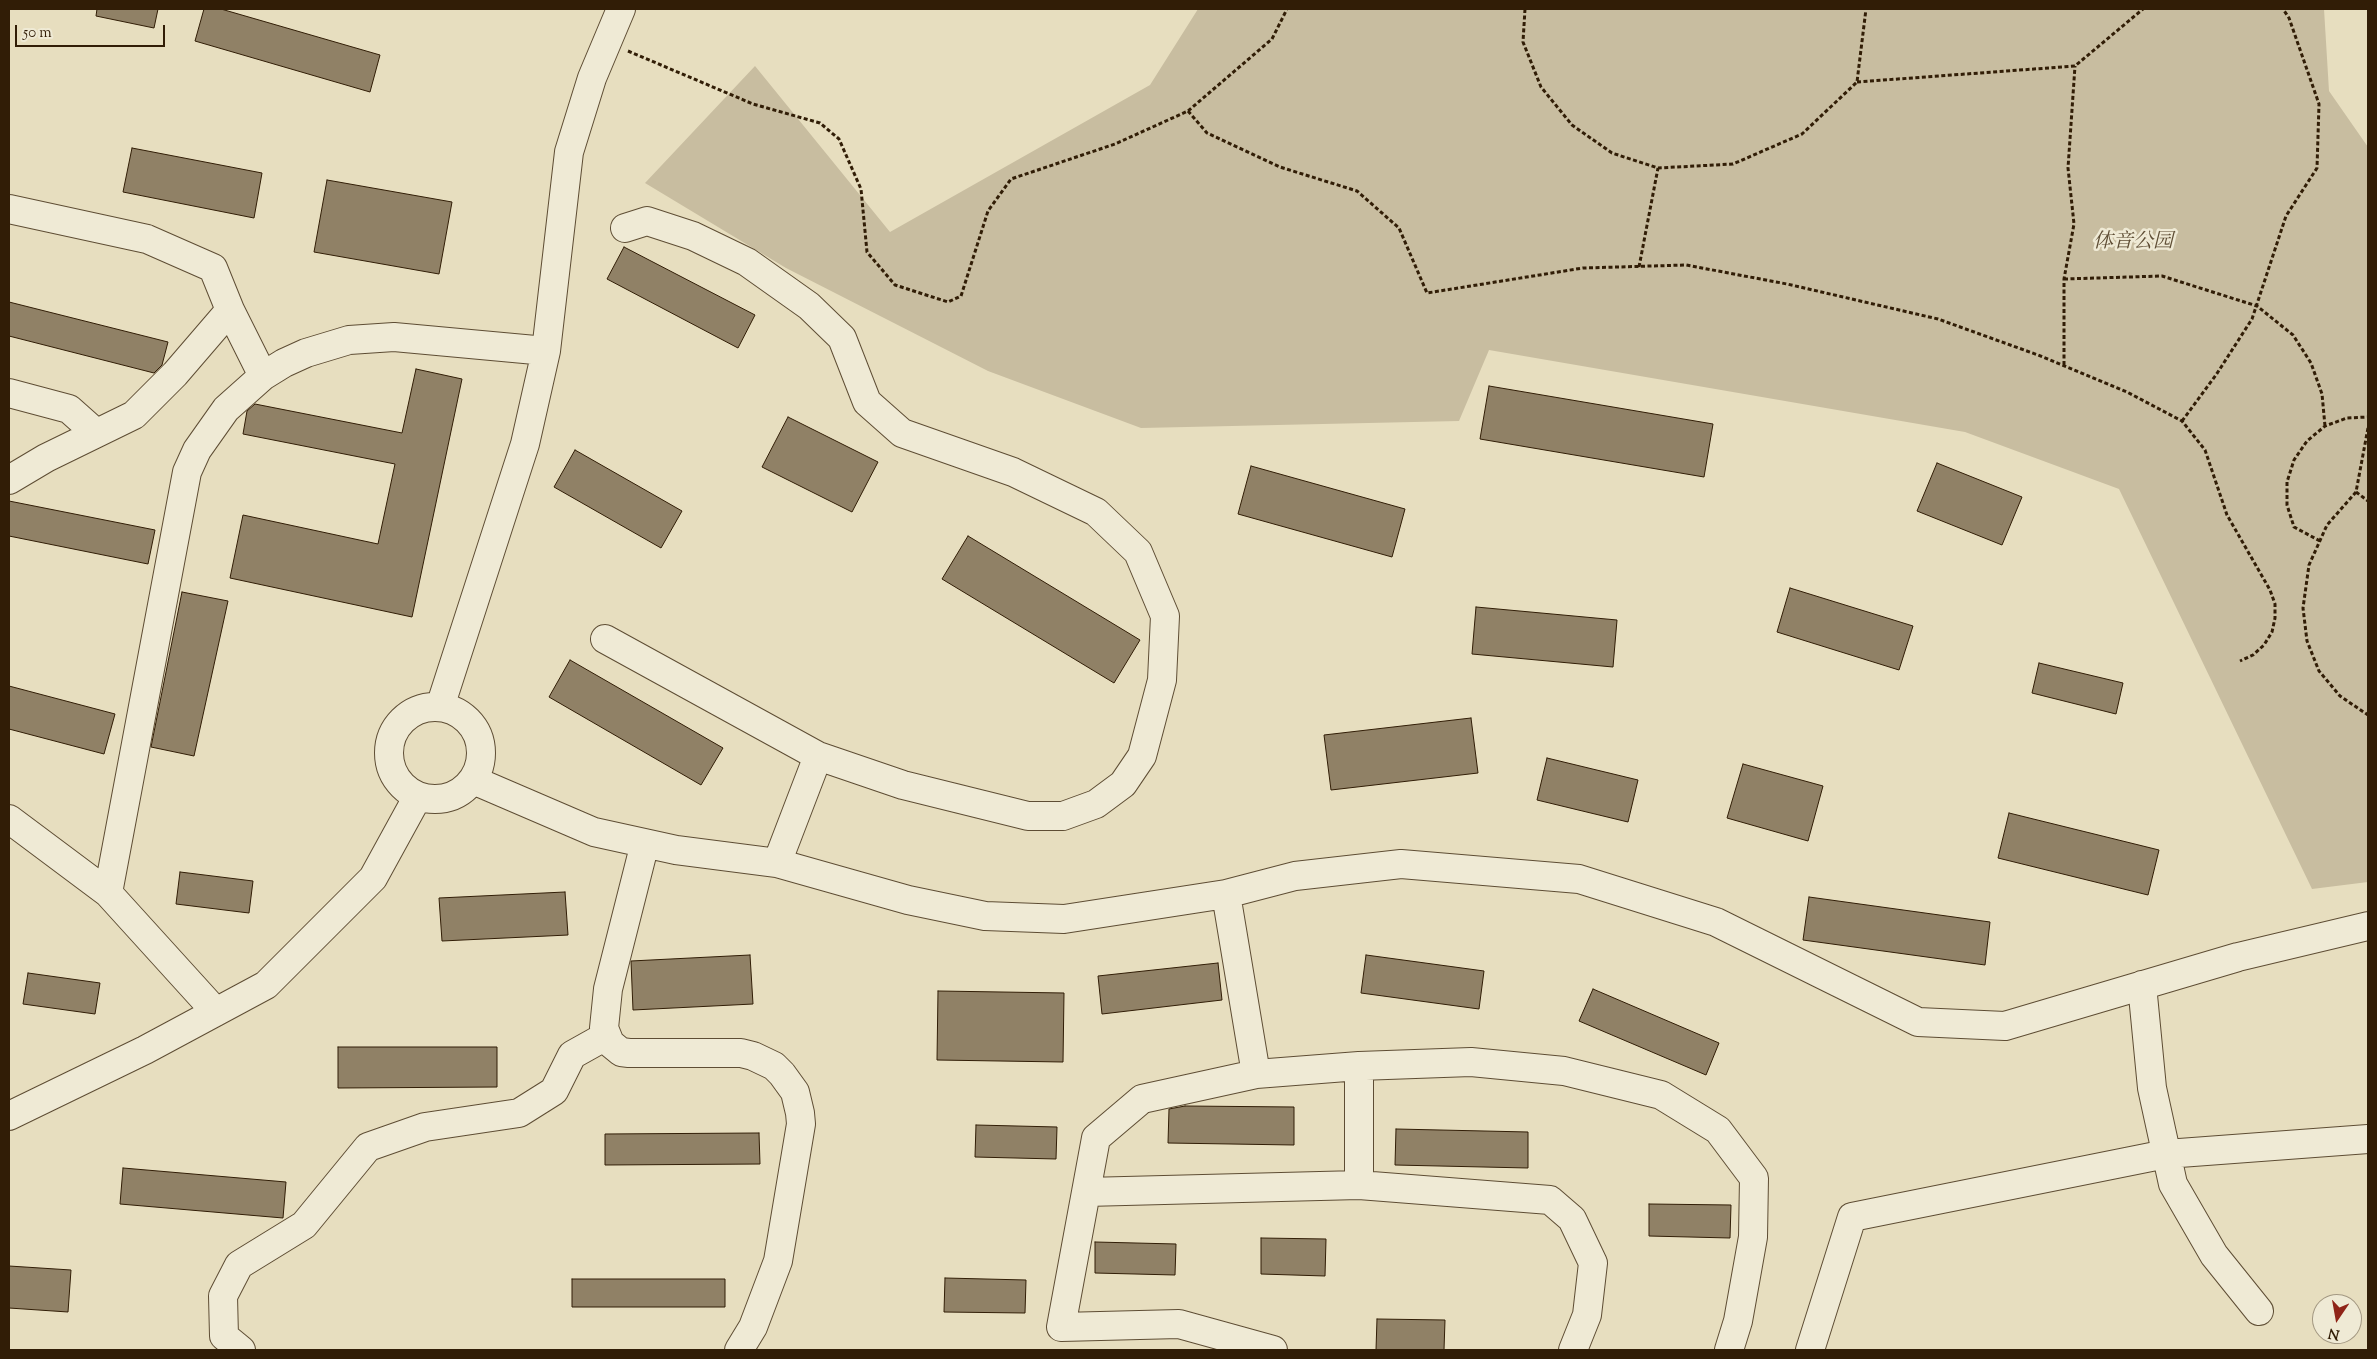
<!DOCTYPE html>
<meta charset="utf-8">
<style>
body{margin:0}
#map{position:relative;width:2377px;height:1359px;overflow:hidden;background:#e7debf;font-family:"Sorts Mill Goudy",serif}
canvas{display:block}
.frame{position:absolute;inset:0;border:10px solid #311d06;pointer-events:none}
.north{position:absolute;left:2312px;top:1294px;width:50px;height:50px;box-sizing:border-box;background:#efead5;border:1px solid #a39882;border-radius:50%;rotate:192deg;font-size:14px;font-weight:700;line-height:20px;text-align:center;color:#311d06}
.north::after{content:'';display:block;margin:auto;width:18px;height:22px;background:#8f2418;clip-path:polygon(50% 0,100% 100%,50% 72%,0 100%)}
.scale{position:absolute;left:15px;top:25px;width:150px;height:22px;box-sizing:border-box;border:2px solid #311d06;border-top:0;padding-left:6px;font-size:15px;line-height:18px;white-space:nowrap;color:#311d06;-webkit-text-stroke:4px #efead5;paint-order:stroke}
</style>
<div id="map">
<canvas width="2377" height="1359"></canvas>
<div class="frame"></div>
<div class="north">N</div>
<div class="scale">50 m</div>
</div>
<script>
const ctx = document.querySelector('canvas').getContext('2d');
ctx.lineJoin = 'round';
function paint(path, color) { ctx.fillStyle = color; ctx.fill(path, 'evenodd'); }
const poly = rows => new Path2D(rows.map(r => 'M' + r).join(''));
function trace(path, color, width, dash) { ctx.strokeStyle = color; ctx.lineWidth = width; ctx.lineCap = dash ? 'butt' : 'round'; ctx.setLineDash(dash || []); ctx.stroke(path); }
function drawText(font, color, halo, rows, align = 'center') {
  ctx.font = font + ' "Sorts Mill Goudy","Noto Serif SC",serif'; ctx.lineWidth = 5; ctx.setLineDash([]); ctx.textBaseline = 'middle'; ctx.strokeStyle = halo; ctx.fillStyle = color; for (const [text, x, y, turn = 0] of rows) {
    ctx.save(); ctx.translate(x, y); ctx.rotate((+turn || 0) * Math.PI / 180); ctx.textAlign = isNaN(turn) ? turn : align; if (halo) ctx.strokeText(text, 0, 0); ctx.fillText(text, 0, 0); ctx.restore();
  }
}
const green = poly([
 [1198,9,2324,9,2329,91,2368,147,2368,882,2312,889,2119,489,1965,432,1489,350,1459,421,1141,428,988,371,786,268,645,183,755,66,890,232,1150,85]
]);
const building = poly([
 [97,9,158,9,154,28,96,16,97,9],
 [204,9,221,9,380,55,370,92,195,41,204,9],
 [132,148,262,173,254,218,123,192,132,148],
 [327,180,452,202,439,274,314,252,327,180],
 [624,247,755,315,738,348,607,279,624,247],
 [9,302,168,342,162,365,154,373,9,336,9,302],
 [416,369,462,379,412,617,230,578,243,515,378,544,395,464,243,434,247,411,255,404,402,433,416,369],
 [1489,386,1713,424,1704,477,1480,439,1489,386],
 [788,417,878,462,852,512,762,467,788,417],
 [575,450,682,511,661,548,554,487,575,450],
 [1937,463,2022,497,2002,545,1917,511,1937,463],
 [1251,466,1405,509,1392,557,1238,514,1251,466],
 [9,501,155,530,148,564,9,536,9,501],
 [968,536,1140,640,1114,683,942,579,968,536],
 [1790,588,1913,626,1899,670,1777,632,1790,588],
 [182,592,228,601,194,756,151,747,182,592],
 [1476,607,1617,620,1613,667,1472,654,1476,607],
 [570,660,723,748,701,785,549,697,570,660],
 [2039,663,2123,683,2116,714,2032,693,2039,663],
 [9,686,115,714,104,754,9,729,9,686],
 [1471,718,1478,773,1331,790,1324,735,1471,718],
 [1547,758,1638,780,1628,822,1537,800,1547,758],
 [1743,764,1823,786,1808,841,1727,818,1743,764],
 [2009,813,2159,850,2148,895,1998,858,2009,813],
 [180,872,253,881,249,913,176,904,180,872],
 [565,892,568,935,442,941,439,898,565,892],
 [1809,897,1990,922,1985,965,1803,940,1809,897],
 [750,955,753,1004,633,1010,631,961,750,955],
 [1366,955,1484,971,1479,1009,1361,993,1366,955],
 [1218,963,1222,1000,1102,1014,1098,976,1218,963],
 [28,973,100,983,95,1014,23,1004,28,973],
 [1593,989,1719,1043,1706,1075,1579,1021,1593,989],
 [938,991,1064,993,1063,1062,937,1060,938,991],
 [338,1047,497,1047,497,1087,338,1088,338,1047],
 [1185,1106,1294,1107,1294,1145,1168,1143,1169,1109,1185,1106],
 [976,1125,1057,1127,1056,1159,975,1157,976,1125],
 [1396,1129,1528,1132,1528,1168,1395,1165,1396,1129],
 [759,1133,760,1164,605,1165,605,1134,759,1133],
 [123,1168,286,1182,283,1218,120,1204,123,1168],
 [1649,1204,1731,1205,1730,1238,1649,1236,1649,1204],
 [1261,1238,1326,1239,1325,1276,1261,1274,1261,1238],
 [1095,1242,1176,1244,1175,1275,1095,1273,1095,1242],
 [9,1266,71,1270,68,1312,9,1308,9,1266],
 [945,1278,1026,1280,1025,1313,944,1312,945,1278],
 [572,1279,725,1279,725,1307,572,1307,572,1279],
 [1377,1319,1445,1320,1444,1350,1376,1350,1377,1319]
]);
const path = poly([
 [1525,9,1523,42,1541,87,1572,125,1612,153,1658,168,1733,164,1802,134,1857,82,1866,9],
 [628,51,753,104,820,123,839,139,861,189,867,252,895,285,948,302,961,296,988,211,1011,179,1115,144,1188,111,1272,39,1287,9],
 [1857,82,2075,66,2143,9],
 [1188,111,1207,133,1280,167,1357,191,1399,228,1427,293,1583,268,1686,265,1787,284,1938,319,2038,355,2127,392,2182,421,2205,450,2227,515,2270,590,2275,604,2275,618,2272,632,2264,645,2253,655,2240,661],
 [1639,267,1658,168],
 [2064,279,2162,276,2257,306,2293,335,2311,363,2322,394,2325,426],
 [2064,365,2064,279,2074,224,2068,168,2075,66],
 [2182,421,2216,375,2252,319,2286,216,2317,168,2319,104,2289,18,2283,9],
 [2368,428,2356,492,2327,525,2309,565,2303,608,2307,641,2319,671,2340,696,2368,715],
 [2356,492,2368,501],
 [2320,541,2294,527,2287,505,2287,482,2294,460,2307,441,2325,426,2347,418,2368,417]
]);
const minor = poly([
 [9,209,147,239,213,268,230,310,263,376],
 [625,228,647,221,693,236,747,262,809,306,842,338,867,402,902,433,1013,472,1096,512,1138,552,1165,616,1162,680,1142,756,1123,784,1096,804,1063,816,1028,816,903,785,818,756,777,863],
 [9,393,69,409,96,433],
 [9,480,46,458,134,415,175,374,230,310],
 [605,639,818,756],
 '389 753a46 46 0 1 1 92 0a46 46 0 1 1-92 0Z',
 [440,707,525,444,546,351,569,152,592,78,621,9],
 [473,780,594,832,676,850,777,863,908,900,985,916,1064,919,1226,894,1295,876,1401,864,1579,879,1716,922,1918,1022,2005,1026,2238,957,2368,926],
 [9,819,108,893,216,1012],
 [645,843,608,989,604,1028,610,1043,621,1052,629,1053,741,1053,753,1056,774,1066,782,1074,795,1092,800,1113,801,1124,778,1261,753,1327,739,1350],
 [108,893,187,472,197,450,226,409,263,376,284,363,306,353,349,340,394,337,546,351],
 [1226,894,1256,1074],
 [2142,985,2152,1088,2173,1184,2214,1255,2259,1311],
 [1359,1066,1359,1185],
 [9,1116,145,1050,266,985,373,878,418,796],
 [1086,1192,1359,1185,1550,1200,1572,1219,1593,1263,1587,1315,1573,1350],
 [241,1350,224,1336,223,1296,239,1265,304,1225,368,1147,425,1127,519,1113,554,1091,572,1055,606,1036],
 [1273,1350,1179,1324,1061,1327,1096,1138,1142,1099,1256,1074,1359,1066,1471,1062,1564,1071,1661,1095,1718,1130,1754,1178,1753,1237,1738,1321,1729,1350],
 [1810,1350,1852,1217,2166,1154,2368,1139]
]);
const parkNames = [
 ["体音公园",2133,244]
];
paint(green, '#c8bda0');
paint(building, '#908166');
trace(building, '#311d06', 1);
trace(minor, '#5e4d34', 30);
trace(path, '#311d06', 3, [4, 2.5]);
trace(minor, '#efead5', 28);
drawText('italic 20px', '#5e4d34', '#efead5', parkNames);
</script>
